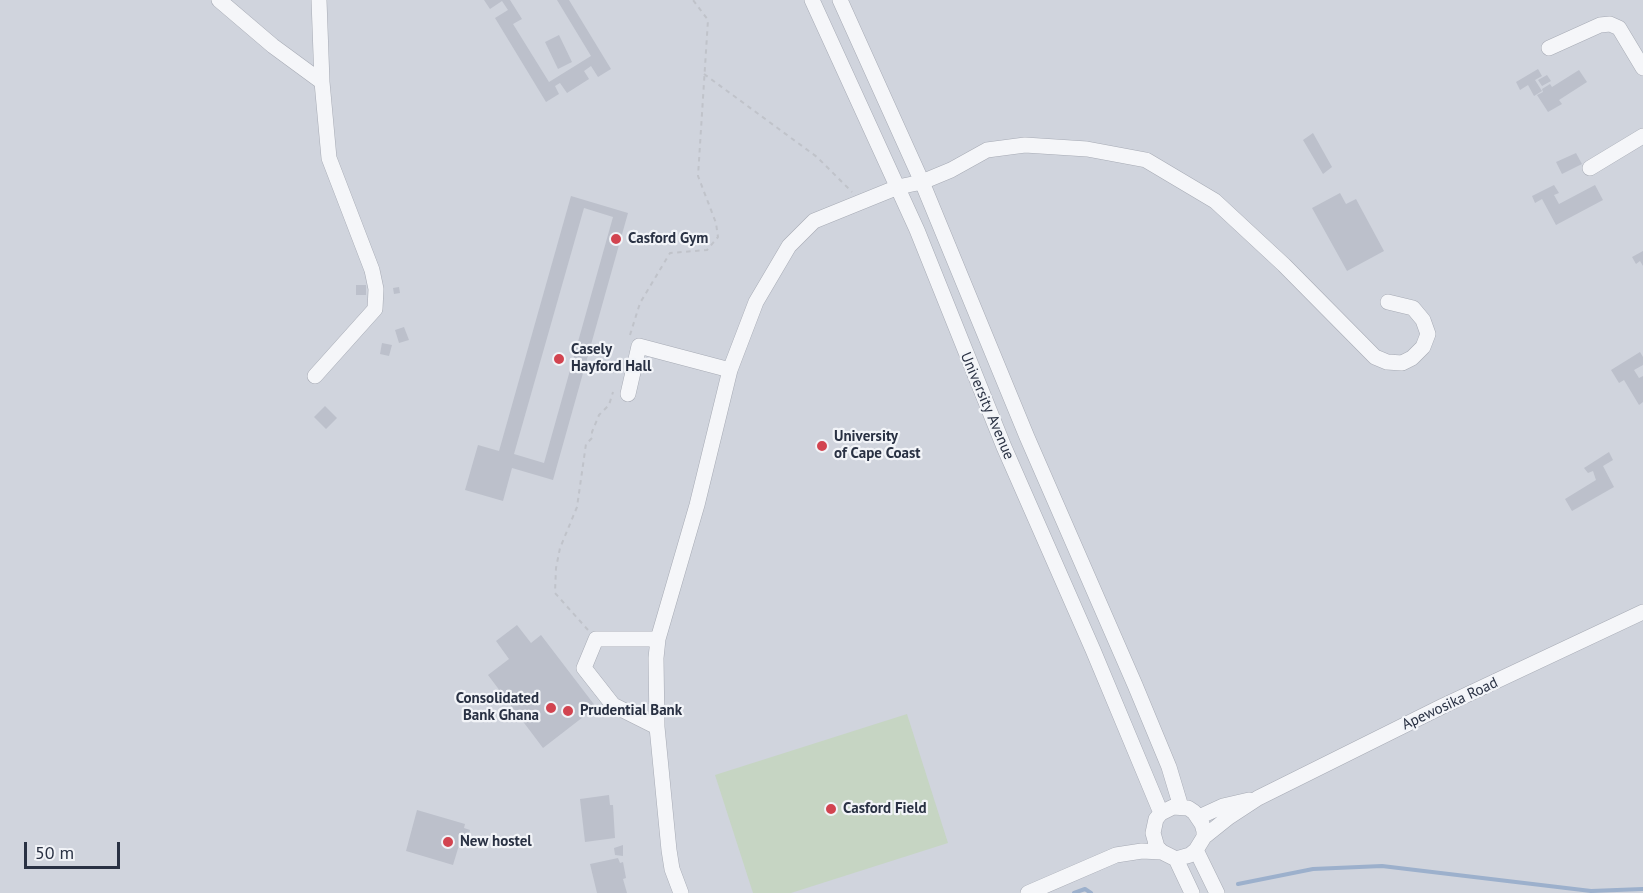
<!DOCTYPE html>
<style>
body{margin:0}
#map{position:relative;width:1643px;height:893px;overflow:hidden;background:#e2e5eb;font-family:"PT Sans",sans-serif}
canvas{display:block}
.scale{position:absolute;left:24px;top:842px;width:96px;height:27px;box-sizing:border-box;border:3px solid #293143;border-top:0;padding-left:8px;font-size:18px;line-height:21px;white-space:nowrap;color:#293143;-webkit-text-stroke:4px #f2f4f8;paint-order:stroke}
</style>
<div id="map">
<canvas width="1643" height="893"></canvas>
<div class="scale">50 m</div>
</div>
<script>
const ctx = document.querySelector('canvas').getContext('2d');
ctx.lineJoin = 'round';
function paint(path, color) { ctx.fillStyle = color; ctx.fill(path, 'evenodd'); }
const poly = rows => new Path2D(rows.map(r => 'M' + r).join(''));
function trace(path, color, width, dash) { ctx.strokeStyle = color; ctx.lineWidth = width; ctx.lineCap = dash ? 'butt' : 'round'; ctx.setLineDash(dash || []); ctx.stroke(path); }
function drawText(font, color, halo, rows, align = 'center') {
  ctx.font = font + ' "PT Sans",sans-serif'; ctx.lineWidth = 4.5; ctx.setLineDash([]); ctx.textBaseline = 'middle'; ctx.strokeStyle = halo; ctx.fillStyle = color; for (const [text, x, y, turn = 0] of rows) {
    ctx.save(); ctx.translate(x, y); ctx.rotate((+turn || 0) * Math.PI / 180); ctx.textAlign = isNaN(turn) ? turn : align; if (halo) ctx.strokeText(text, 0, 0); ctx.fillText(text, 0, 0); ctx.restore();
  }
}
const built = poly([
 [0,0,1643,0,1643,893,0,893]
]);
const green = poly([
 [907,714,948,843,791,893,753,893,715,775]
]);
const stream = poly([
 [1238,884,1313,869,1382,866,1591,891,1643,889],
 [1074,893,1085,889,1091,893]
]);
const building = poly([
 [484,0,510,0,522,19,513,24,549,82,591,56,557,0,569,0,611,69,598,77,591,66,584,71,589,79,567,93,560,83,555,86,559,94,546,102,495,18,508,10,502,1,490,9],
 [559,35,572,62,558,69,545,42],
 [1538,69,1542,76,1535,80,1542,91,1534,96,1528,85,1520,90,1516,82],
 [1579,70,1587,82,1559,100,1562,104,1548,112,1537,95,1543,92,1542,89,1550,84,1552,87],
 [1547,75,1551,81,1542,86,1538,80],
 [1313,133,1332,167,1323,174,1303,140],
 [1576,153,1582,164,1562,174,1556,162],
 [1554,185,1559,193,1554,195,1559,204,1595,185,1603,200,1556,225,1542,199,1535,203,1532,196],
 [1340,193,1346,204,1356,199,1384,251,1347,271,1312,208],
 [571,196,628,213,553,480,512,468,503,501,465,490,478,445,499,451],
 [584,208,613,217,544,463,514,454],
 [1643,251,1643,266,1640,261,1636,264,1632,257],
 [356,285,366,285,366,295,356,295],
 [399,287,400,293,394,294,393,288],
 [404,327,409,340,399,343,395,330],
 [382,343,392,345,389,356,380,354],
 [1640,352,1643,357,1643,365,1634,370,1639,378,1643,376,1643,402,1639,405,1624,380,1619,383,1611,370],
 [325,406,337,418,326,429,314,417],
 [1609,452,1613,460,1603,466,1614,487,1572,511,1565,499,1596,480,1593,471,1588,473,1584,468],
 [517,625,531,643,541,635,596,707,543,748,488,675,509,659,496,641],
 [609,795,610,805,613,805,615,838,585,842,580,799],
 [417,810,465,824,464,828,470,830,466,844,460,842,453,865,406,851],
 [623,845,623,856,615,855,614,848],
 [618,858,620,863,623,862,626,878,623,879,627,893,597,893,590,864]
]);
const path = poly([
 [704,74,817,157,852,192],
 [630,335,640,303,670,253,707,250,718,237,716,223,698,176,708,20,693,0],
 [588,630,555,593,556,568,560,548,577,507,586,444,592,438,592,432,599,415,609,405,613,392]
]);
const minor = poly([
 [219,0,273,46,322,82],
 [812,0,917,230,1004,447,1093,650,1161,813],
 [840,0,922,182,1027,437,1135,685,1169,767,1181,807],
 [1549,48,1600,25,1610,24,1619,28,1643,68],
 [1590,168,1643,136],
 [315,376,375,309,376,289,372,270,329,158,322,82,319,0],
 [628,394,639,346,730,370],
 [657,727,613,705,584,668,596,639,658,639],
 [1173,807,1188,808,1194,812,1202,824,1204,831,1204,837,1196,850,1190,855,1176,859,1162,852,1157,847,1153,833,1156,819,1161,813,1173,807],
 [1199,817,1223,806,1249,800],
 [1204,837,1229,817,1258,798,1443,706,1643,612],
 [1196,850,1217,893],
 [1176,859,1192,893],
 [681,893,672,869,669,850,657,727,656,658,658,639,697,505,730,370,756,302,789,246,814,221,898,187,922,182,951,170,987,150,1025,145,1087,149,1146,160,1215,201,1284,265,1375,357,1387,362,1402,363,1412,358,1423,347,1428,334,1423,320,1413,308,1388,302],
 [1028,893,1116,855,1142,851,1162,852]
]);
const markers = [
 [616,239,6,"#d24450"],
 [559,359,6,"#d24450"],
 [822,446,6,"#d24450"],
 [551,708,6,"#d24450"],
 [568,711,6,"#d24450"],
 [831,809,6,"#d24450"],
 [448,842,6,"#d24450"]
];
const poiNames = [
 ["Casford Gym",628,239],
 ["Casely",571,350],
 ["Hayford Hall",571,367],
 ["University",834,437],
 ["of Cape Coast",834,454],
 ["Consolidated",539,699,"right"],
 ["Bank Ghana",539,716,"right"],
 ["Prudential Bank",580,711],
 ["Casford Field",843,809],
 ["New hostel",460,842]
];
const streetNames = [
 ["University Avenue",987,406,67],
 ["Apewosika Road",1450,704,-25]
];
paint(built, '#d0d4dd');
paint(green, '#c6d5c3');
trace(stream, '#9cb0cc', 4);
paint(building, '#bcc0cb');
trace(minor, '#a7abb5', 16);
trace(path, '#c0c3ca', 2, [4.5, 4.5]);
trace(minor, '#f5f6f9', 15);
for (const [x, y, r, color] of markers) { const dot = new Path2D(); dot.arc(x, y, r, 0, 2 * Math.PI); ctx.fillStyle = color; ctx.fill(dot); trace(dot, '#f2f4f8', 2); }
drawText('bold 15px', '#293143', '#f2f4f8', poiNames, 'left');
drawText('15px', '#293143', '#f2f4f8', streetNames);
</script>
